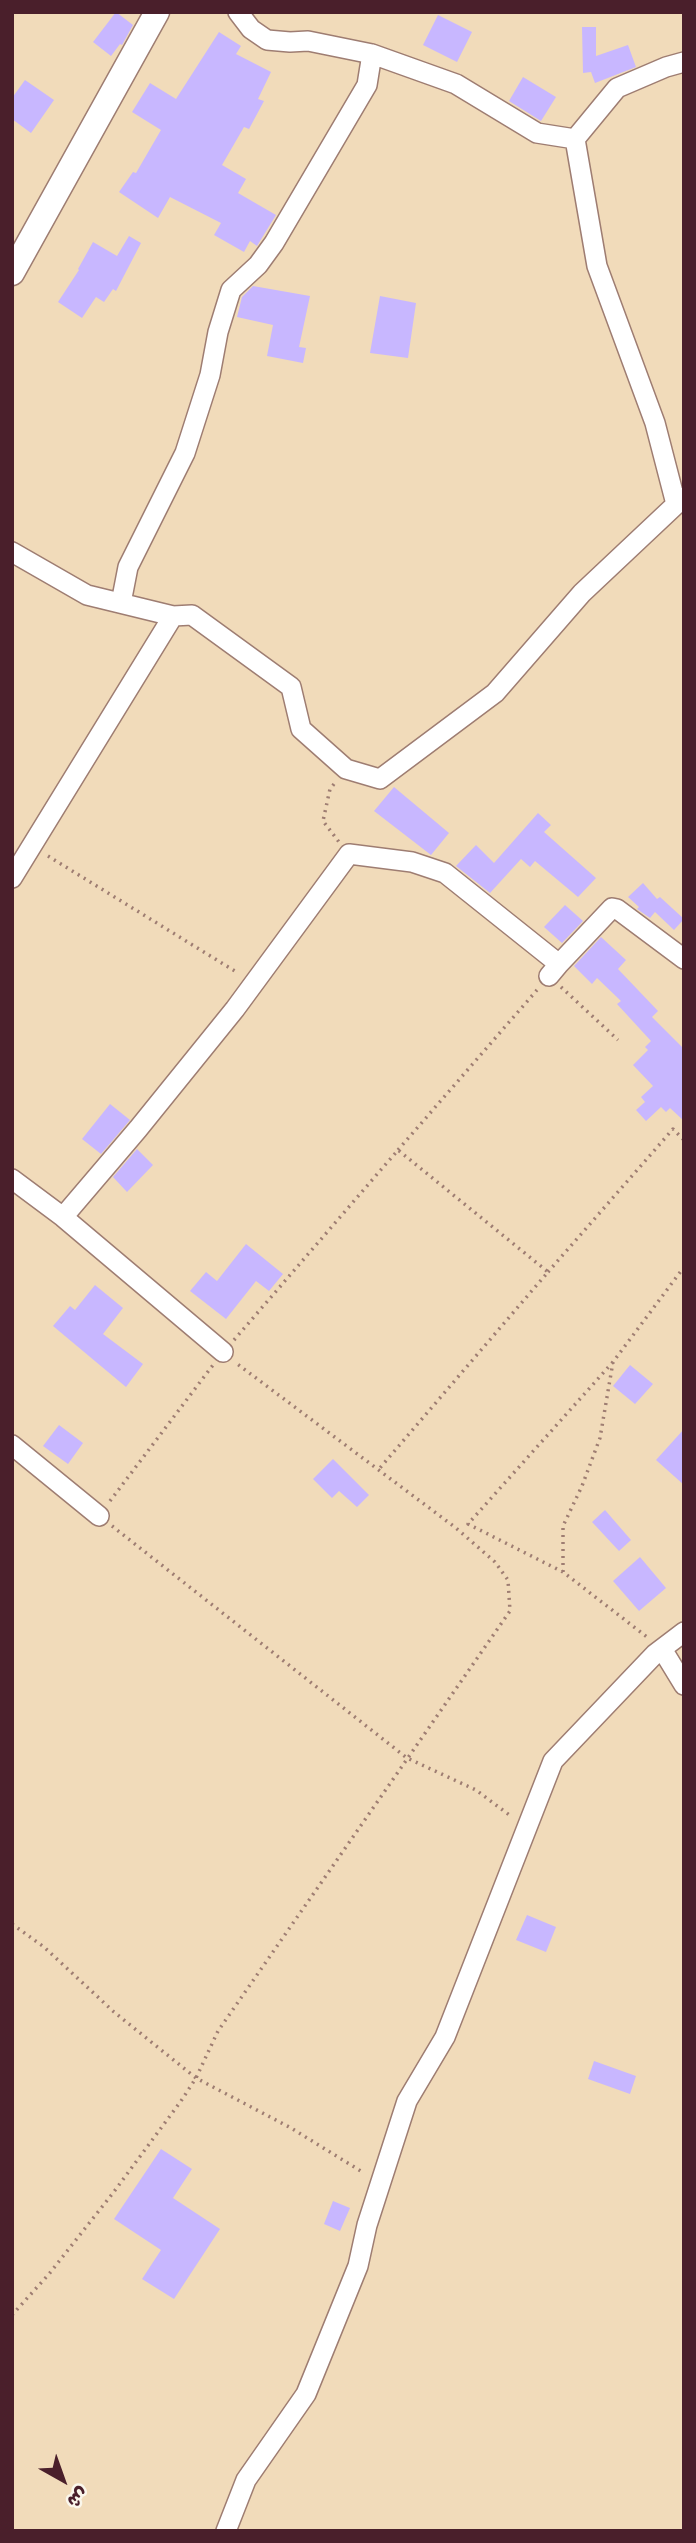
<!DOCTYPE html>
<meta charset="utf-8">
<style>
body{margin:0}
#map{position:relative;width:696px;height:2543px;overflow:hidden;background:#f1dbba;font-family:"Indie Flower","Playpen Sans Arabic",sans-serif}
canvas{display:block}
.frame{position:absolute;inset:0;border:14px solid #4a1f2b;pointer-events:none}
.north{position:absolute;left:28px;top:2445px;width:70px;height:70px;-webkit-text-stroke:5px #fbf7ec;paint-order:stroke;rotate:140deg;font-size:19px;font-weight:700;line-height:28px;text-align:center;color:#4a1f2b}
.north::after{content:'';display:block;margin:auto;width:24px;height:32px;background:#4a1f2b;clip-path:polygon(50% 0,100% 100%,50% 72%,0 100%)}
</style>
<div id="map">
<canvas width="696" height="2543"></canvas>
<div class="frame"></div>
<div class="north">ش</div>
</div>
<script>
const ctx = document.querySelector('canvas').getContext('2d');
ctx.lineJoin = 'round';
function paint(path, color) { ctx.fillStyle = color; ctx.fill(path, 'evenodd'); }
const poly = rows => new Path2D(rows.map(r => 'M' + r).join(''));
function trace(path, color, width, dash) { ctx.strokeStyle = color; ctx.lineWidth = width; ctx.lineCap = dash ? 'butt' : 'round'; ctx.setLineDash(dash || []); ctx.stroke(path); }
const building = poly([
 [116,12,133,25,122,45,120,44,111,56,93,42],
 [438,15,472,32,457,62,423,45],
 [582,27,596,27,596,56,628,45,636,67,595,83,591,72,583,73],
 [219,32,241,46,236,54,271,72,258,99,264,101,249,129,244,127,222,165,246,179,238,193,276,215,257,246,250,241,244,252,214,235,221,223,170,197,158,218,119,192,133,172,136,173,161,130,132,112,150,83,176,99],
 [523,77,556,97,541,121,509,101],
 [25,80,54,100,31,133,12,119,12,98],
 [129,236,141,243,116,291,113,289,104,302,96,297,82,318,58,302,79,270,78,269,93,242,117,256],
 [253,286,310,296,299,347,306,348,303,363,267,356,273,325,237,317,242,297],
 [380,296,416,303,408,358,370,353],
 [394,787,449,833,431,855,374,811],
 [538,813,551,825,544,832,596,878,578,897,535,861,530,867,521,859,490,893,456,866,476,845,494,863],
 [643,883,657,899,660,897,684,919,674,930,655,912,650,918,637,909,639,907,628,897],
 [565,905,583,921,562,943,544,927],
 [601,937,626,960,618,969,658,1011,652,1017,684,1049,684,1121,670,1108,666,1112,661,1107,646,1121,636,1110,645,1102,641,1097,653,1086,633,1065,648,1050,645,1047,651,1041,617,1004,621,1001,597,978,592,984,574,966],
 [110,1104,130,1120,101,1154,82,1139],
 [137,1149,153,1165,127,1192,113,1177],
 [246,1244,283,1274,269,1291,256,1281,226,1319,190,1291,206,1272,217,1281],
 [95,1285,123,1308,103,1334,143,1364,126,1387,53,1326,70,1306,75,1310],
 [630,1365,653,1384,635,1404,613,1386],
 [59,1425,83,1443,68,1464,43,1446],
 [684,1429,684,1485,656,1460],
 [333,1459,369,1495,357,1507,339,1491,332,1498,313,1479],
 [605,1510,631,1540,619,1551,592,1522],
 [640,1557,666,1588,639,1611,613,1581],
 [527,1915,556,1927,546,1952,516,1940],
 [594,2061,636,2076,630,2094,588,2079],
 [161,2149,192,2169,173,2198,220,2229,174,2299,142,2279,161,2250,114,2219],
 [333,2201,350,2208,340,2231,324,2224]
]);
const path = poly([
 [334,784,330,789,323,821,339,842],
 [48,856,238,973],
 [561,987,618,1040],
 [398,1150,537,990],
 [548,1272,673,1129,684,1140],
 [234,1340,398,1150,548,1272,379,1469],
 [613,1362,468,1524,563,1572,647,1637],
 [110,1501,213,1365],
 [112,1526,407,1758,476,1790,512,1817],
 [563,1572,563,1526,582,1486,600,1438,613,1362,684,1267],
 [12,1924,44,1947,114,2012,196,2078,291,2128,364,2173],
 [12,2315,49,2274,113,2193,181,2101,196,2078,218,2031,510,1611,508,1580,495,1562,456,1528,236,1363]
]);
const minor = poly([
 [238,12,251,29,267,40,290,42,308,41,372,54,456,84,537,133,575,139],
 [676,504,655,423,597,266,575,139,617,88,666,67,684,62],
 [12,552,87,595,173,616,192,615,291,687,301,729,346,769,380,779,495,693,582,593,684,497],
 [121,603,128,567,185,453,210,375,218,332,231,290,258,265,274,243,367,85,372,54],
 [12,878,173,616],
 [559,964,612,908,617,909,684,959],
 [12,1179,63,1217,223,1352],
 [63,1217,138,1129,235,1009,349,854,412,862,445,873,559,964,549,976],
 [12,1445,99,1516],
 [662,1649,684,1685],
 [226,2531,246,2480,306,2394,358,2266,367,2225,407,2101,445,2037,553,1761,655,1654,684,1632]
]);
const tertiary = poly([
 [12,273,157,12]
]);
paint(building, '#c8b7ff');
trace(minor, '#9e7d72', 22);
trace(tertiary, '#9e7d72', 27);
trace(path, '#9e7d72', 3.5, [2, 5]);
trace(minor, '#fff', 19);
trace(tertiary, '#fff', 24);
</script>
